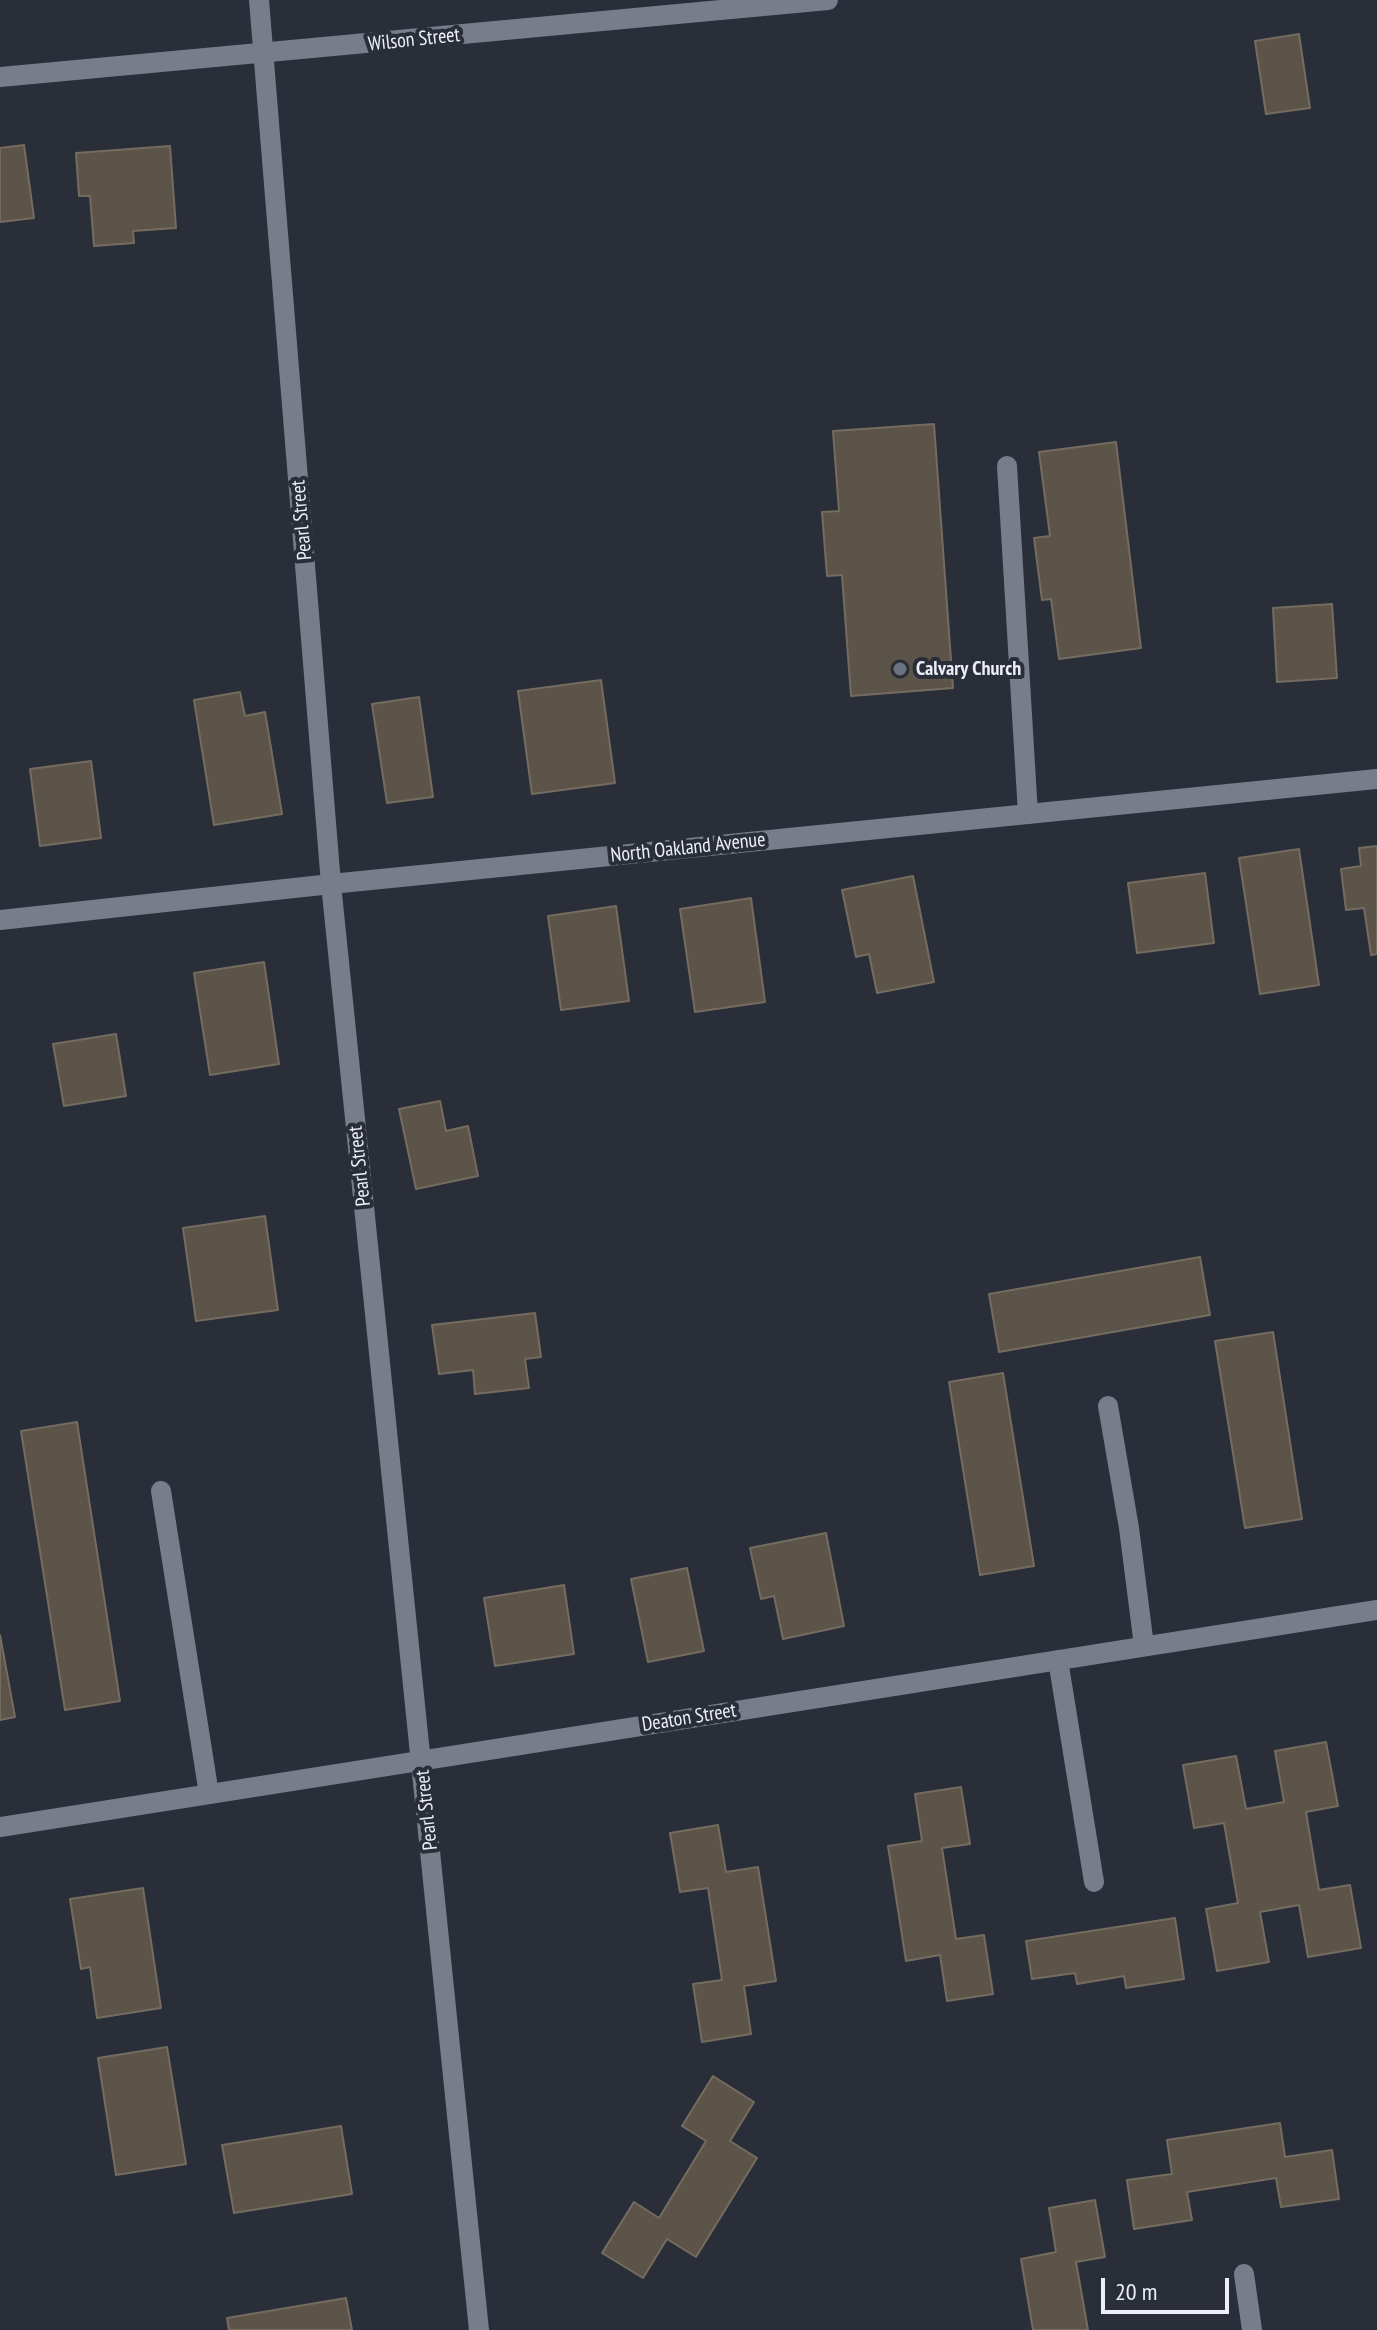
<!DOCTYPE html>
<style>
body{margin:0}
#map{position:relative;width:1377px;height:2330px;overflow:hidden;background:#292e39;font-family:"PT Sans Narrow",sans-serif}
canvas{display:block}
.scale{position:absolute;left:1101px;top:2278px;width:128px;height:36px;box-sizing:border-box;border:4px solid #eceff7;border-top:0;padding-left:10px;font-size:24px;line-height:28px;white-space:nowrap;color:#eceff7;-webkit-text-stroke:6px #292e39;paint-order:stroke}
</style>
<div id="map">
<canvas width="1377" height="2330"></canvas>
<div class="scale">20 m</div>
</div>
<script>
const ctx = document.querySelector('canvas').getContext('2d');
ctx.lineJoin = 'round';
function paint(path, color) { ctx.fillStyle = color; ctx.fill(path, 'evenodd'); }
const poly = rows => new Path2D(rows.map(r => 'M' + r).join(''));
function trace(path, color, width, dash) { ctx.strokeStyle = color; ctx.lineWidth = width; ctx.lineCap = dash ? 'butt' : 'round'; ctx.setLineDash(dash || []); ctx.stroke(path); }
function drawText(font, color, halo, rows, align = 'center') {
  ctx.font = font + ' "PT Sans Narrow",sans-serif'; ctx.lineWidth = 8; ctx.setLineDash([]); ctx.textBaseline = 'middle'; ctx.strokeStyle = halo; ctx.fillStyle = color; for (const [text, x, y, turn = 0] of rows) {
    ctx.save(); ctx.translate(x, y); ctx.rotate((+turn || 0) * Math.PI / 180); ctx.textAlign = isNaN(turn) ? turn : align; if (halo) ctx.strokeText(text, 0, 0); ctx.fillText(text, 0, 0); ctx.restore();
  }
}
const building = poly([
 [1299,34,1310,108,1266,114,1255,41,1299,34],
 [24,145,34,218,0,222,0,148,24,145],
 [170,146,176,228,133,231,134,243,94,246,90,196,79,196,76,153,170,146],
 [934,424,953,688,851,696,842,575,827,576,822,512,839,511,833,431,934,424],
 [1116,442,1141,648,1059,659,1051,599,1042,600,1034,538,1050,536,1039,452,1116,442],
 [1332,604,1337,678,1277,682,1273,608,1332,604],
 [601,680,615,783,532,794,518,691,601,680],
 [240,692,245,716,265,712,282,814,214,825,194,700,240,692],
 [419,697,433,797,387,803,372,704,419,697],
 [91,761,101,838,40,846,30,769,91,761],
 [1377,846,1377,954,1371,955,1364,908,1346,910,1341,869,1361,866,1359,848,1377,846],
 [1299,849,1319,985,1260,994,1239,858,1299,849],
 [1205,873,1214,943,1137,953,1128,883,1205,873],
 [913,876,934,982,877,993,869,954,856,957,842,890,913,876],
 [751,898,765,1002,695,1012,680,909,751,898],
 [616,906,629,1001,561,1010,548,916,616,906],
 [264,962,279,1064,210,1075,194,973,264,962],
 [116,1034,126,1096,64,1106,53,1044,116,1034],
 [440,1101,446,1131,468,1126,478,1176,416,1189,399,1109,440,1101],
 [265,1216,278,1310,196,1321,183,1228,265,1216],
 [1200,1257,1210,1315,999,1352,989,1294,1200,1257],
 [535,1313,541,1357,525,1359,529,1388,475,1394,473,1370,439,1374,432,1325,535,1313],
 [1273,1332,1302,1519,1245,1528,1215,1341,1273,1332],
 [1003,1373,1034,1566,980,1575,949,1382,1003,1373],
 [77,1422,120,1701,65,1710,21,1431,77,1422],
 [826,1533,844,1626,783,1639,774,1596,761,1599,750,1548,826,1533],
 [687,1568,704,1651,648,1662,631,1579,687,1568],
 [564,1585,574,1654,495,1666,484,1598,564,1585],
 [0,1635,15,1717,0,1720,0,1635],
 [1326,1742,1338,1806,1306,1812,1319,1890,1350,1885,1361,1948,1308,1957,1299,1905,1260,1912,1269,1962,1217,1971,1206,1909,1238,1903,1224,1823,1194,1828,1183,1765,1236,1756,1246,1809,1284,1802,1275,1751,1326,1742],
 [961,1787,970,1844,942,1848,956,1939,984,1935,993,1994,947,2001,940,1955,906,1961,888,1846,922,1841,915,1794,961,1787],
 [718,1825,726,1872,758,1867,776,1981,744,1986,751,2034,702,2042,693,1984,722,1980,708,1888,680,1892,670,1833,718,1825],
 [143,1888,161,2008,97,2018,90,1967,81,1969,70,1899,143,1888],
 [1175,1918,1184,1979,1126,1988,1124,1976,1077,1984,1075,1973,1032,1979,1026,1941,1175,1918],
 [167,2047,186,2164,116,2175,98,2058,167,2047],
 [713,2076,754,2102,730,2141,757,2158,696,2257,667,2239,643,2278,602,2253,634,2202,659,2218,706,2141,682,2126,713,2076],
 [1280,2123,1285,2157,1332,2150,1339,2199,1281,2207,1276,2178,1187,2192,1192,2220,1134,2229,1127,2180,1172,2174,1167,2140,1280,2123],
 [341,2126,352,2194,234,2213,222,2145,341,2126],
 [1095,2200,1105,2257,1076,2262,1088,2330,1033,2330,1021,2259,1056,2252,1049,2208,1095,2200],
 [346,2298,352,2330,229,2330,227,2318,346,2298]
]);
const service = poly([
 [1007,466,1028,814],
 [1108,1406,1129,1528,1144,1646],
 [161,1491,209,1794],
 [1058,1660,1094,1882],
 [1244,2274,1252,2330]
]);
const minor = poly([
 [259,0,331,884,479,2330],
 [0,77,828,0],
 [0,920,331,884,1377,779],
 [0,1827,1377,1610]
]);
const markers = [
 [900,669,8,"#6b7280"]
];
const streetNames = [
 ["Wilson Street",414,40,-6],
 ["Pearl Street",302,520,-95],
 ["North Oakland Avenue",688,848,-6],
 ["Pearl Street",360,1166,-96],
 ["Deaton Street",689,1718,-9],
 ["Pearl Street",427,1810,-96]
];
const poiNames = [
 ["Calvary Church",916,669]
];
paint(building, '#5c5448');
trace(building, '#756c60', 2);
trace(service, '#787d8b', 20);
trace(minor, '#787d8b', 20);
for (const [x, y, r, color] of markers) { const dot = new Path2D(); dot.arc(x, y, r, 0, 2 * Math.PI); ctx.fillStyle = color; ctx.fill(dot); trace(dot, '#292e39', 3); }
drawText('20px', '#eceff7', '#292e39', streetNames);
drawText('bold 20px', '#eceff7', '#292e39', poiNames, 'left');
</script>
